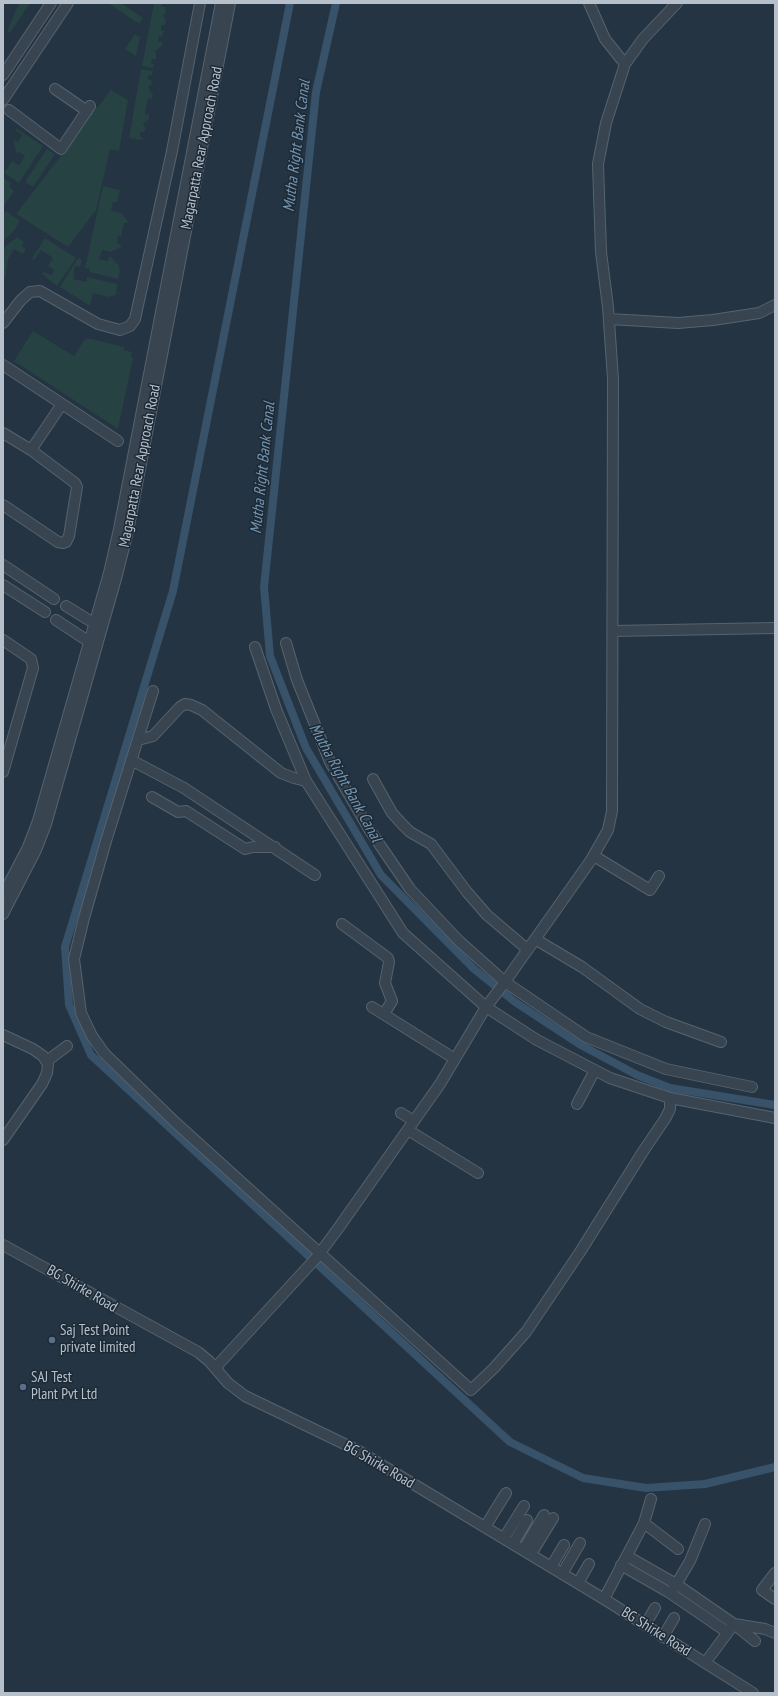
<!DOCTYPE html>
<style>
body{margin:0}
#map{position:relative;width:778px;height:1696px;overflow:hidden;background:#243442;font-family:"PT Sans Narrow",sans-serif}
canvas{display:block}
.frame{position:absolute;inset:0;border:4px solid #b5c0cb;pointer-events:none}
</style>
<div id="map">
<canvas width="778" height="1696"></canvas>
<div class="frame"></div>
</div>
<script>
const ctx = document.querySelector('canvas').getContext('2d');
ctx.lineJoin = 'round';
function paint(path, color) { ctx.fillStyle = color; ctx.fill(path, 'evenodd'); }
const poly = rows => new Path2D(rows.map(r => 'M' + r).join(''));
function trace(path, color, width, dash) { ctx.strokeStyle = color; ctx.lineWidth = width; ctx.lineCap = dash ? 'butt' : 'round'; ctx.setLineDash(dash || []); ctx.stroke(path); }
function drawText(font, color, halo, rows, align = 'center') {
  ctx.font = font + ' "PT Sans Narrow",sans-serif'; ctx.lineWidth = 3; ctx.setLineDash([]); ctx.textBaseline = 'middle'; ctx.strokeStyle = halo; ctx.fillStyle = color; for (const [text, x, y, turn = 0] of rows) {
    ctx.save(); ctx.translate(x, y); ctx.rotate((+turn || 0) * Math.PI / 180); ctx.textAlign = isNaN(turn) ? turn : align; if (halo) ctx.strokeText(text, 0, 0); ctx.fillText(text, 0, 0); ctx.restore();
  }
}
const green = poly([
 [19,3,30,3,10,33,7,31],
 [108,3,121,3,143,18,139,24],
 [154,3,162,3,161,7,165,7,166,12,163,15,166,21,165,25,161,25,161,30,164,31,162,37,159,36,158,41,162,42,162,46,155,51,156,53,156,59,152,59,151,63,154,64,153,68,142,66],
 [135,34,140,37,136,56,125,49],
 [141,69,153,71,152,75,148,75,148,79,151,80,152,84,148,87,153,95,152,99,148,98,145,114,149,115,149,119,143,124,146,129,144,132,140,132,140,137,143,137,142,140,129,138],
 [111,90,128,100,119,151,110,149,96,210,68,247,16,214,87,122,84,120,93,106,97,108],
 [16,128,43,146,19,183,4,173,12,161,19,165,25,156,19,152,18,154,16,152,14,141,14,140,18,142,22,135,15,130],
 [47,149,55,154,33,187,25,182],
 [3,178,11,183,9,187,14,191,3,207],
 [103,186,120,190,117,202,113,202,111,211,121,213,128,221,127,223,124,223,121,236,118,236,117,244,121,245,121,247,111,252,102,250,99,259,108,261,109,257,111,257,118,264,120,271,118,279,89,272,90,269,85,268],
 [6,211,20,221,14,231,3,241,3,216],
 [17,237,24,242,22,246,26,249,23,254,14,249,8,259,5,279,3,278,3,248],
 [45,238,76,258,57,286,42,274,44,272,52,275,54,270,48,266,53,258,41,250,35,259,31,260],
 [78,258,82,260,80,267,75,266,73,279,86,282,87,277,117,284,116,295,108,297,93,293,90,306,60,287],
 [33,331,74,356,85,339,92,339,124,347,124,350,132,352,131,357,133,358,118,429,14,361]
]);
const canal = poly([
 [290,3,173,591,65,947,69,1005,91,1055,510,1442,583,1478,646,1488,705,1484,775,1467],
 [336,3,316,92,264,587,270,656,306,748,381,875,474,969,515,1002,579,1044,637,1075,670,1088,775,1105]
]);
const minor = poly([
 [589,3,605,39,625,64],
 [3,75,51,3],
 [55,89,87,111],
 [3,100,68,3],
 [9,110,61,149,90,106],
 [609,319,678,323,713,320,759,313,775,305],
 [3,323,21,300,30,292,40,291,98,324,120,330,130,326,135,319,172,151,200,3],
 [3,365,118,441],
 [3,433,31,450,75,483,77,487,69,536,66,542,63,543,58,542,3,505],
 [31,450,62,404],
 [3,565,54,599],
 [3,585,45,612],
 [66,606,100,627],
 [56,620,94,645],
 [613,631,775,628],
 [3,640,31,659,33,668,3,772],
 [286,643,297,680,330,762,369,829,410,889,459,941,505,982,586,1037,666,1069,752,1087],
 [255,647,276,709,306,781,403,933,486,1007,537,1040,610,1078,670,1098,775,1118],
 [153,691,106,841,84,918,74,959,81,1013,92,1036,104,1053,176,1123,471,1390,494,1368,526,1332,580,1252,644,1150,665,1119,670,1109,670,1098],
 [138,740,153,736,180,707,185,704,191,705,202,710,281,773,294,778,306,781],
 [131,760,184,788,315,875],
 [373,779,392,813,402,824,410,832,431,844,467,892,487,915,527,949],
 [152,797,178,812,186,811,245,849,253,847,275,847],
 [594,856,650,890,659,876],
 [3,895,28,847,38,821,109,573,119,529,221,3],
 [3,914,36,850,46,824,117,575,128,531,230,3],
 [342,924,388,958,389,962,385,983,392,1001,384,1014],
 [535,939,582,967,640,1009,666,1022,721,1042],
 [372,1007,455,1059],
 [3,1035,33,1049,43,1056,48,1064,47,1073,42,1084,3,1140],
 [47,1061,67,1046],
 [577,1104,595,1070],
 [401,1113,414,1121],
 [408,1130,478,1173],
 [3,1245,198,1352,209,1361,228,1383,245,1396,357,1450,604,1599,753,1693],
 [215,1368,317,1257,337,1230,440,1084,486,1007,502,986,591,860,608,830,612,811,613,379,608,307,601,252,598,164,606,123,625,64,643,39,677,3],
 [651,1499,644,1523,678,1549],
 [485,1527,506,1493],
 [504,1538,524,1506],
 [513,1544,527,1520],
 [523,1550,544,1515],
 [531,1554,553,1518],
 [627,1556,676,1584,734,1624,755,1641],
 [621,1565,670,1593,727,1632],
 [551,1567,564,1545],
 [775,1573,762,1590,775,1599],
 [562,1574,580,1543],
 [578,1583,589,1564],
 [674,1588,690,1561,705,1524],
 [604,1599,644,1523],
 [645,1625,655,1608],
 [663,1637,674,1618],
 [705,1663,734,1624,765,1629,775,1633]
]);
const markers = [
 [52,1340,4,"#5c6f8a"],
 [23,1387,4,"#5c6f8a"]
];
const streetNames = [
 ["Magarpatta Rear Approach Road",202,148,-79],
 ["Magarpatta Rear Approach Road",140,466,-79],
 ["BG Shirke Road",82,1289,30],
 ["BG Shirke Road",379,1465,30],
 ["BG Shirke Road",656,1632,32]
];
const poiNames = [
 ["Saj Test Point",60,1331],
 ["private limited",60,1348],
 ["SAJ Test",31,1378],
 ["Plant Pvt Ltd",31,1395]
];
const waterNames = [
 ["Mutha Right Bank Canal",297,146,-83],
 ["Mutha Right Bank Canal",263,468,-84],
 ["Mutha Right Bank Canal",345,783,61]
];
paint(green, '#264242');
trace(canal, '#375269', 8);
trace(minor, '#56636e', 12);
trace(minor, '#384551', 10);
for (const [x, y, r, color] of markers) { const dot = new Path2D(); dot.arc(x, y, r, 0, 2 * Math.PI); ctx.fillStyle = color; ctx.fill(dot); trace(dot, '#1d2a36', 1.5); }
drawText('15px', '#b5c0cb', '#1d2a36', streetNames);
drawText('15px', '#b5c0cb', '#1d2a36', poiNames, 'left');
drawText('italic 16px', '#7495b0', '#1d2a36', waterNames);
</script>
